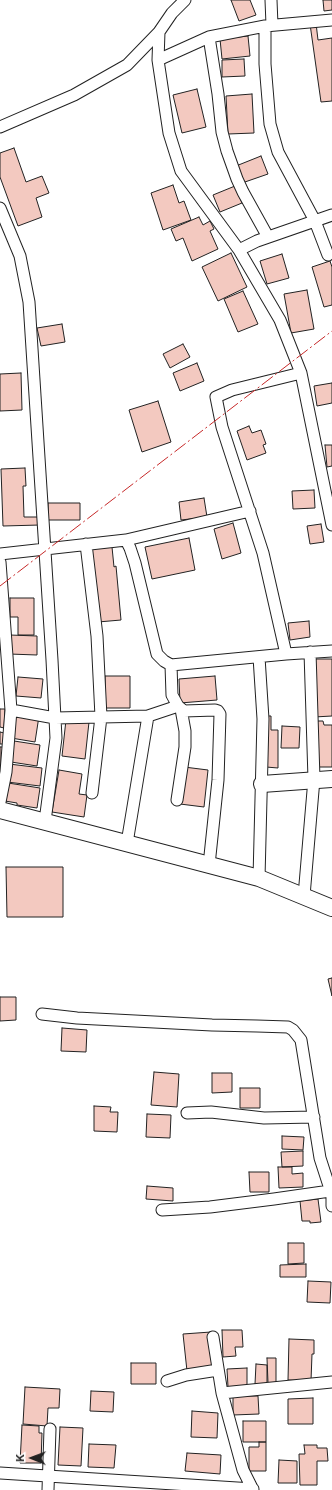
<!DOCTYPE html>
<style>
body{margin:0}
#map{position:relative;width:332px;height:1490px;overflow:hidden;background:#fff;font-family:Inter,sans-serif}
canvas{display:block}
.north{position:absolute;left:12px;top:1438px;width:40px;height:40px;-webkit-text-stroke:3px #fff;paint-order:stroke;rotate:271deg;font-size:11px;font-weight:700;line-height:16px;text-align:center;color:#222}
.north::after{content:'';display:block;margin:auto;width:14px;height:18px;background:#222;clip-path:polygon(50% 0,100% 100%,50% 72%,0 100%)}
</style>
<div id="map">
<canvas width="332" height="1490"></canvas>
<div class="north">K</div>
</div>
<script>
const ctx = document.querySelector('canvas').getContext('2d');
ctx.lineJoin = 'round';
function paint(path, color) { ctx.fillStyle = color; ctx.fill(path, 'evenodd'); }
const poly = rows => new Path2D(rows.map(r => 'M' + r).join(''));
function trace(path, color, width, dash) { ctx.strokeStyle = color; ctx.lineWidth = width; ctx.lineCap = dash ? 'butt' : 'round'; ctx.setLineDash(dash || []); ctx.stroke(path); }
const building = poly([
 [231,0,250,0,256,15,239,21,231,0],
 [323,0,332,0,332,10,324,11,323,0],
 [316,23,318,40,332,38,332,101,321,102,310,24,316,23],
 [248,36,250,56,222,59,220,39,248,36],
 [244,59,245,76,222,77,222,60,244,59],
 [197,89,206,127,182,133,173,95,197,89],
 [252,94,254,133,228,134,226,96,252,94],
 [14,148,26,182,42,176,49,193,36,198,42,217,18,226,0,177,0,153,14,148],
 [261,156,268,174,242,183,236,166,261,156],
 [173,185,179,203,184,201,191,220,163,230,151,193,173,185],
 [235,186,242,203,220,212,213,195,235,186],
 [199,217,203,225,210,221,214,229,210,231,218,249,192,261,183,238,176,241,171,229,199,217],
 [231,253,247,287,218,301,202,267,231,253],
 [282,254,289,278,267,284,260,261,282,254],
 [330,261,332,267,332,305,324,307,312,267,330,261],
 [307,290,314,329,291,333,284,294,307,290],
 [243,291,258,324,238,332,224,299,243,291],
 [62,324,65,342,41,346,37,328,62,324],
 [183,344,190,357,170,368,163,354,183,344],
 [197,363,204,381,180,391,173,373,197,363],
 [21,373,22,410,0,411,0,374,21,373],
 [332,383,332,403,317,406,314,386,332,383],
 [158,401,171,442,142,452,129,410,158,401],
 [249,426,252,433,261,430,266,444,263,445,266,453,247,460,237,431,249,426],
 [325,445,332,445,332,466,327,467,325,445],
 [25,468,26,486,23,486,24,517,40,517,40,525,3,526,1,469,25,468],
 [314,490,315,508,293,509,292,491,314,490],
 [204,498,207,517,181,520,179,502,204,498],
 [48,503,80,503,80,520,48,520,48,503],
 [233,523,241,553,222,559,214,529,233,523],
 [321,524,324,542,310,544,307,526,321,524],
 [189,538,195,570,152,579,145,547,189,538],
 [112,547,114,567,116,566,121,620,98,622,91,549,112,547],
 [10,598,34,598,34,635,18,635,18,617,10,617,10,598],
 [309,621,310,637,290,640,288,623,309,621],
 [10,635,37,636,37,655,9,654,10,635],
 [314,659,332,659,332,716,314,717,314,659],
 [105,676,130,676,130,708,105,708,105,676],
 [215,676,217,700,180,703,179,679,215,676],
 [18,677,43,679,41,698,16,696,18,677],
 [0,709,5,709,4,728,0,727,0,709],
 [15,712,39,716,35,742,11,738,15,712],
 [266,716,271,716,271,730,278,730,278,768,266,767,266,716],
 [66,720,89,722,85,759,62,756,66,720],
 [316,721,323,721,324,725,332,725,332,767,317,767,316,721],
 [282,726,300,727,299,748,281,748,282,726],
 [0,732,4,733,4,744,0,744,0,732],
 [14,741,40,745,37,766,11,762,14,741],
 [0,747,4,747,3,765,0,765,0,747],
 [9,764,42,768,40,786,7,782,9,764],
 [184,767,208,770,204,807,180,804,184,767],
 [59,770,82,774,79,794,87,795,84,817,52,812,59,770],
 [8,783,40,788,37,808,17,805,17,803,5,801,8,783],
 [6,867,63,867,63,917,7,917,6,867],
 [332,978,332,996,328,979,332,978],
 [0,997,16,997,16,1020,0,1021,0,997],
 [62,1028,87,1030,86,1052,61,1051,62,1028],
 [154,1072,179,1074,177,1107,151,1105,154,1072],
 [212,1073,232,1073,232,1092,212,1093,212,1073],
 [240,1088,260,1088,260,1108,240,1108,240,1088],
 [94,1106,111,1107,110,1112,118,1112,117,1132,94,1131,94,1106],
 [147,1114,171,1115,170,1138,146,1137,147,1114],
 [282,1136,304,1137,303,1150,282,1149,282,1136],
 [303,1151,303,1166,282,1167,281,1152,303,1151],
 [278,1167,292,1167,292,1174,303,1173,303,1187,279,1188,278,1167],
 [249,1172,269,1172,269,1192,250,1192,249,1172],
 [147,1186,173,1188,173,1201,146,1199,147,1186],
 [318,1199,321,1222,310,1223,310,1221,302,1221,300,1201,318,1199],
 [288,1243,304,1243,304,1263,288,1264,288,1243],
 [306,1264,306,1277,280,1277,280,1265,306,1264],
 [308,1281,331,1282,330,1303,307,1302,308,1281],
 [222,1330,242,1330,243,1347,235,1347,236,1356,223,1357,222,1330],
 [211,1332,214,1369,187,1371,183,1334,211,1332],
 [289,1339,314,1340,314,1354,312,1354,311,1381,288,1380,289,1339],
 [267,1358,276,1358,276,1383,268,1383,267,1358],
 [131,1363,156,1363,156,1384,131,1384,131,1363],
 [256,1364,267,1365,267,1384,255,1384,256,1364],
 [247,1368,247,1387,228,1387,227,1369,247,1368],
 [25,1387,60,1389,59,1408,48,1408,47,1426,23,1424,25,1387],
 [91,1391,114,1392,113,1412,90,1411,91,1391],
 [233,1396,258,1396,259,1414,233,1415,233,1396],
 [313,1398,313,1424,288,1424,288,1399,313,1398],
 [192,1411,218,1413,217,1438,191,1437,192,1411],
 [243,1421,266,1421,266,1442,243,1442,243,1421],
 [22,1425,39,1426,39,1433,42,1433,41,1463,20,1463,22,1425],
 [60,1427,83,1428,81,1466,58,1465,60,1427],
 [259,1442,266,1442,266,1471,249,1471,249,1447,259,1447,259,1442],
 [89,1444,116,1445,114,1468,88,1467,89,1444],
 [304,1445,317,1445,317,1448,327,1448,328,1461,317,1461,317,1485,300,1485,299,1454,305,1454,304,1445],
 [187,1453,221,1455,220,1474,185,1471,187,1453],
 [279,1460,297,1461,297,1483,278,1483,279,1460]
]);
const street = poly([
 [185,0,172,13,159,32,158,60,169,133,181,171,239,250,280,320,301,373,332,525],
 [271,0,272,25],
 [265,26,265,64,270,124,278,152,315,221,328,255],
 [209,37,218,94,222,132,227,151,237,179,243,192,268,237],
 [158,60,209,37,265,26,332,20],
 [0,127,74,95,127,65,159,32],
 [0,208,20,256,29,302,52,660,56,738,45,821],
 [239,250,257,241,332,215],
 [126,540,250,511],
 [86,544,97,636,101,717,92,793],
 [0,554,126,540,130,548,135,563,157,654,164,661,171,665,286,654,332,651],
 [0,562,11,710,6,772,0,802],
 [286,654,263,553,222,427,216,397,232,390,301,373],
 [259,657,263,719,259,878],
 [171,665,172,695,178,706,184,711,215,710,218,711,220,714,218,780,209,865],
 [11,710,55,718,148,716,178,706],
 [177,800,185,747,185,731,181,709],
 [127,843,148,716],
 [304,896,314,779,310,652],
 [42,1014,77,1018,212,1025,257,1026,288,1027,293,1030,301,1040,320,1158,332,1195,332,1206],
 [187,1113,211,1112,264,1118,314,1117],
 [162,1210,210,1207,274,1199,330,1191],
 [213,1337,222,1393,243,1470,253,1490],
 [167,1381,186,1375,218,1370],
 [222,1393,332,1382],
 [0,1473,253,1489],
 [48,1490,50,1429]
]);
const secondary = poly([
 [262,784,332,779],
 [0,810,259,878,332,908]
]);
const power = poly([
 [0,586,332,331]
]);
paint(building, '#f3c9c0');
trace(building, '#222', 1);
trace(street, '#222', 13);
trace(secondary, '#222', 18);
trace(street, '#fff', 11);
trace(secondary, '#fff', 16);
trace(power, '#c62828', 1, [14, 3, 2, 3]);
</script>
